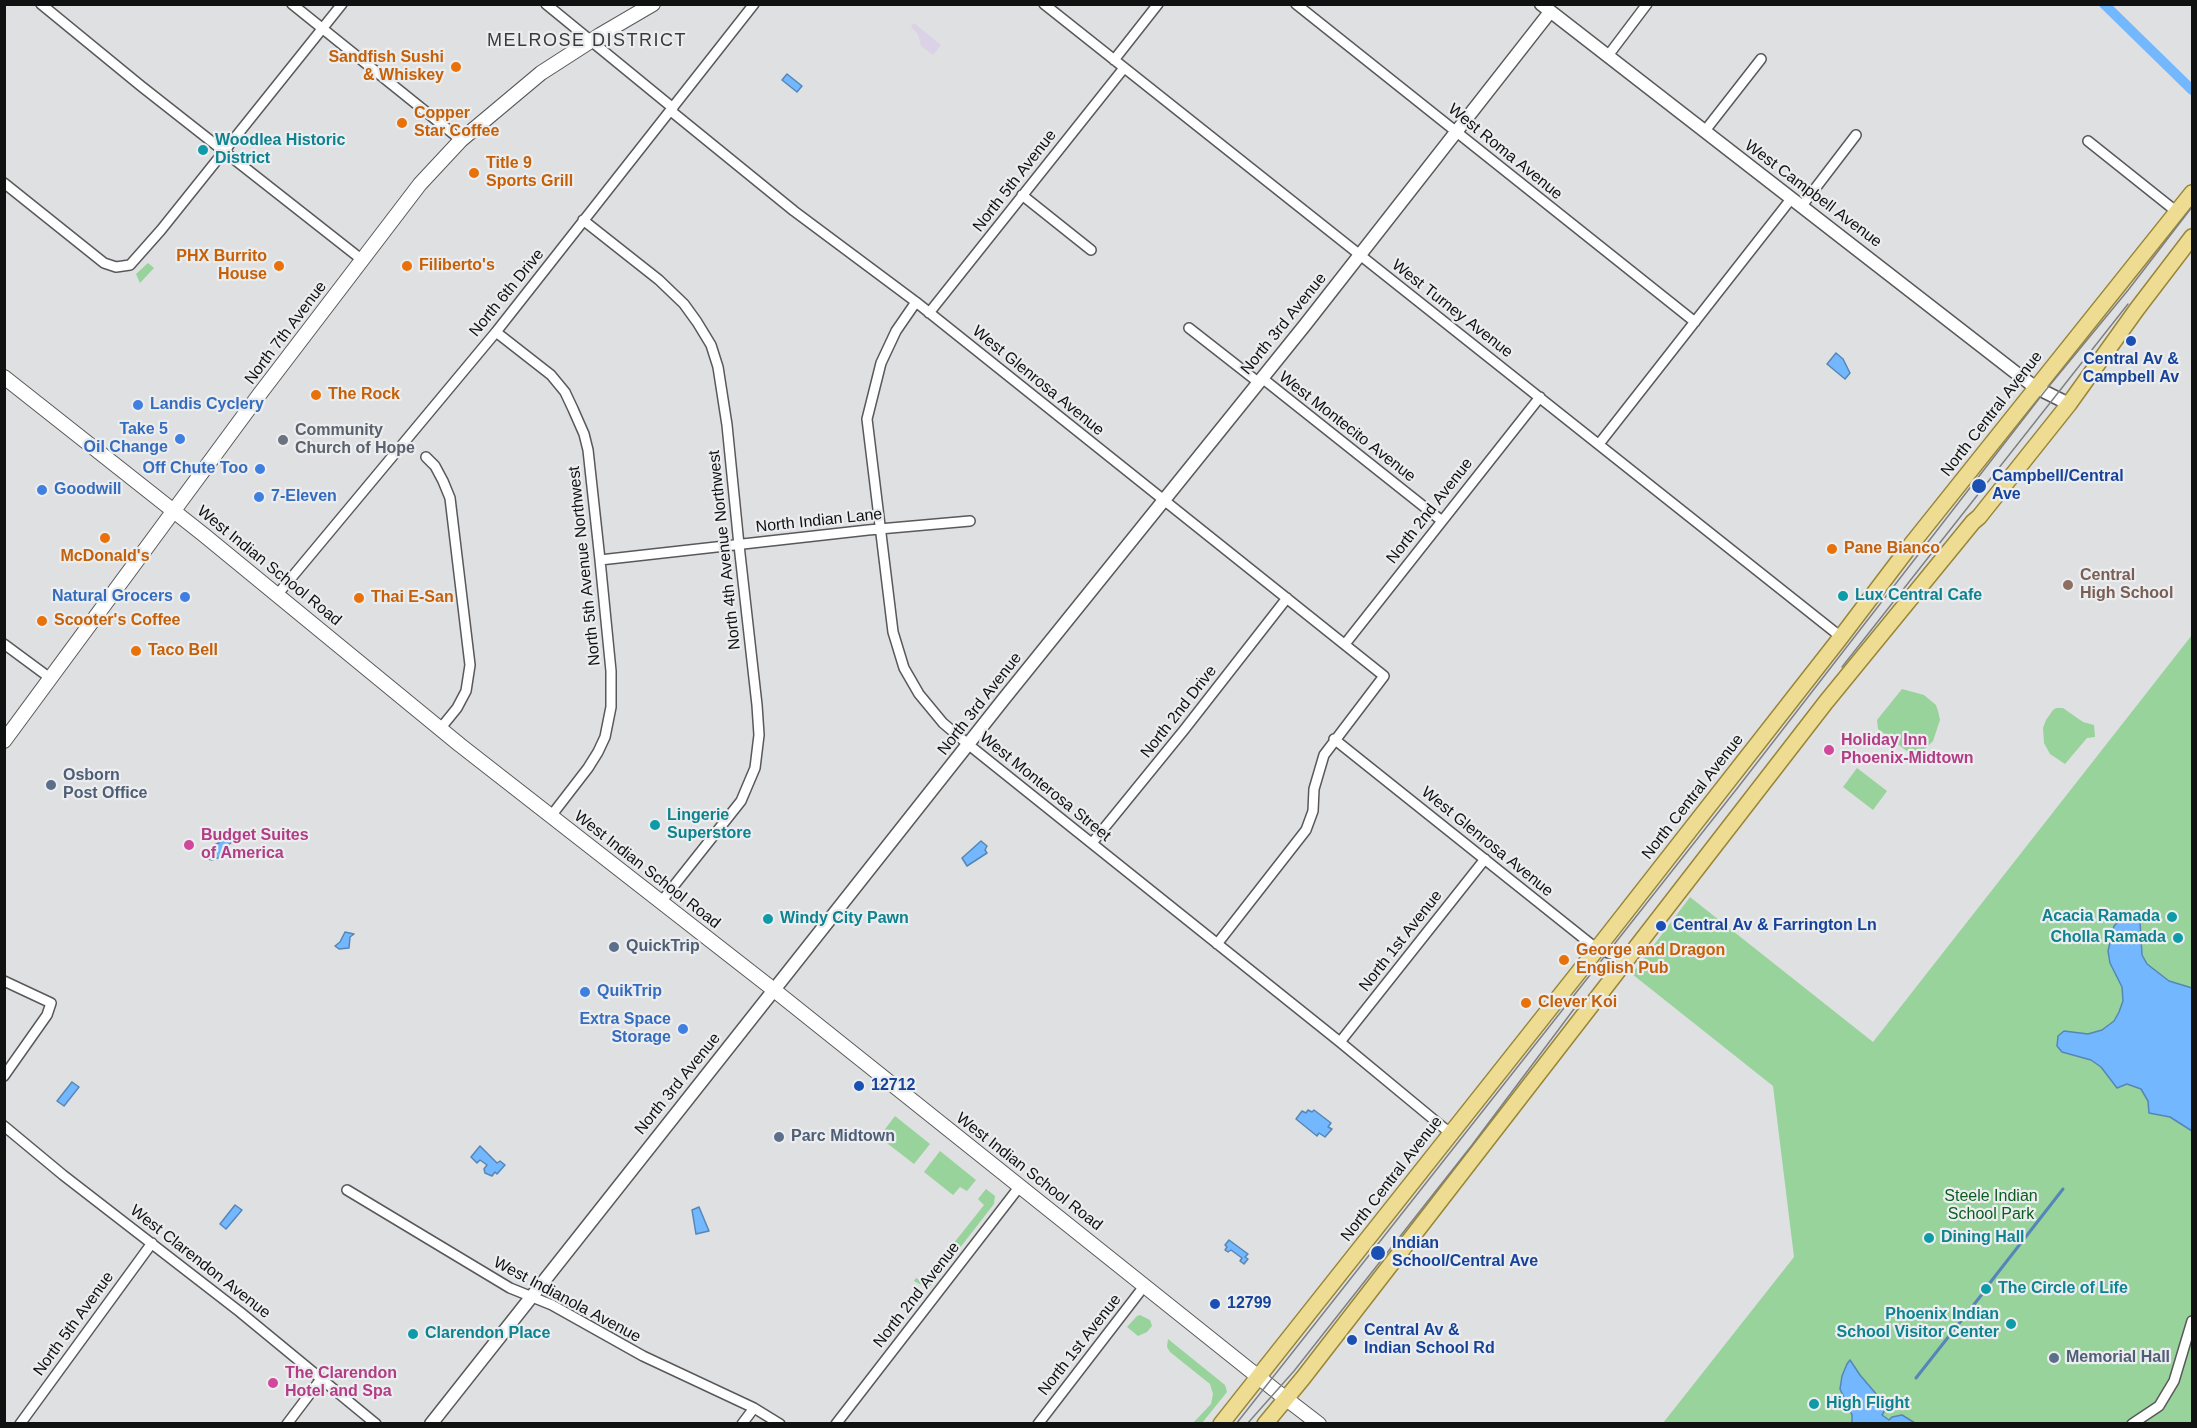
<!DOCTYPE html>
<style>
body{margin:0}
#map{position:relative;width:2197px;height:1428px;overflow:hidden;background:#dfe0e2;font-family:Helvetica,sans-serif}
canvas{display:block}
.frame{position:absolute;inset:0;border:6px solid #101111;pointer-events:none}
</style>
<div id="map">
<canvas width="2197" height="1428"></canvas>
<div class="frame"></div>
</div>
<script>
const ctx = document.querySelector('canvas').getContext('2d');
ctx.lineJoin = 'round';
function paint(path, color) { ctx.fillStyle = color; ctx.fill(path, 'evenodd'); }
const poly = rows => new Path2D(rows.map(r => 'M' + r).join(''));
function trace(path, color, width, dash) { ctx.strokeStyle = color; ctx.lineWidth = width; ctx.lineCap = dash ? 'butt' : 'round'; ctx.setLineDash(dash || []); ctx.stroke(path); }
function drawText(font, color, halo, rows, align = 'center') {
  ctx.font = font + ' Helvetica,sans-serif'; ctx.lineWidth = 4.5; ctx.setLineDash([]); ctx.textBaseline = 'middle'; ctx.strokeStyle = halo; ctx.fillStyle = color; for (const [text, x, y, turn = 0] of rows) {
    ctx.save(); ctx.translate(x, y); ctx.rotate((+turn || 0) * Math.PI / 180); ctx.textAlign = isNaN(turn) ? turn : align; if (halo) ctx.strokeText(text, 0, 0); ctx.fillText(text, 0, 0); ctx.restore();
  }
}
const industrial = poly([
 [914,23,941,45,933,55,921,46,918,35,911,26]
]);
const green = poly([
 [148,263,154,268,140,283,136,274],
 [2192,635,2192,1423,1663,1423,1794,1257,1773,1086,1632,974,1690,897,1873,1042],
 [1902,689,1924,695,1936,705,1938,711,1940,720,1933,741,1916,758,1878,729,1877,720],
 [2056,708,2063,708,2083,722,2094,725,2095,737,2087,738,2065,764,2050,754,2044,743,2043,728,2046,720,2053,710],
 [1857,768,1887,791,1873,810,1843,787],
 [895,1116,930,1144,914,1164,879,1137],
 [940,1151,976,1180,967,1191,960,1187,953,1195,924,1172],
 [986,1189,995,1196,994,1204,931,1285,927,1288,914,1281,916,1278,923,1282,984,1205,978,1199],
 [1140,1315,1150,1320,1152,1326,1147,1332,1138,1336,1127,1327,1137,1316],
 [1168,1339,1225,1385,1227,1392,1202,1423,1193,1423,1211,1404,1213,1394,1210,1384,1170,1352,1167,1347]
]);
const water = poly([
 [787,74,802,86,797,92,782,80,787,74],
 [1836,353,1843,359,1850,373,1845,379,1827,364,1836,353],
 [224,836,228,837,232,842,227,846,223,856,212,860,205,858,204,851,210,851,214,845,223,841,224,836],
 [981,841,987,846,985,850,987,853,967,866,962,858,981,841],
 [2127,913,2136,915,2140,921,2142,955,2147,964,2169,981,2192,988,2192,1131,2170,1117,2149,1113,2148,1101,2141,1089,2127,1084,2117,1088,2101,1067,2091,1060,2062,1052,2057,1046,2058,1036,2064,1031,2088,1034,2102,1030,2114,1021,2119,1012,2123,1001,2122,987,2110,963,2108,951,2114,926,2127,913],
 [345,932,354,934,350,937,349,948,339,949,335,946,340,942,345,932],
 [72,1082,79,1087,64,1106,57,1101,72,1082],
 [1308,1110,1312,1112,1314,1110,1331,1123,1328,1127,1332,1129,1325,1137,1319,1133,1317,1136,1296,1119,1302,1111,1306,1113,1308,1110],
 [480,1146,497,1163,500,1161,505,1165,497,1174,495,1172,492,1176,485,1173,484,1169,487,1165,480,1160,477,1163,471,1157,480,1146],
 [235,1205,242,1210,226,1229,220,1224,235,1205],
 [699,1207,709,1231,696,1234,692,1210,699,1207],
 [1229,1240,1248,1254,1245,1257,1248,1259,1244,1264,1240,1261,1242,1258,1231,1250,1228,1252,1225,1250,1227,1247,1225,1245,1229,1240],
 [1850,1360,1860,1375,1883,1402,1885,1410,1882,1415,1889,1420,1892,1417,1902,1415,1915,1423,1852,1423,1852,1415,1840,1389,1842,1376,1847,1364,1850,1360]
]);
const stream = poly([
 [1989,1284,2063,1189],
 [1916,1378,1983,1293]
]);
const canal = poly([
 [2104,4,2192,90]
]);
const minor = poly([
 [41,4,141,86,361,259],
 [292,4,461,140],
 [546,4,673,108],
 [1044,4,1841,637],
 [1296,4,1695,322],
 [1607,57,1647,4],
 [1114,60,1158,4],
 [671,111,794,211,916,302,1384,676,1324,755,1314,789,1313,811,1306,830,1217,944],
 [1704,132,1761,59],
 [2088,141,2177,212],
 [4,183,104,263,116,267,130,265,161,230,342,4],
 [1022,195,1091,250],
 [1801,207,1856,135],
 [583,220,659,280,684,304,697,322,711,345,718,367,727,425,739,545,757,705,759,735,755,768,741,801,661,902],
 [916,302,896,331,881,363,867,419,893,632,904,668,919,694,943,723,969,745,1340,1042,1450,1133],
 [929,313,1124,68],
 [1189,328,1258,382],
 [496,332,551,375,565,392,573,409,584,434,588,450,600,560,611,671,611,707,605,737,598,752,588,768,551,816],
 [1262,378,1442,521],
 [1599,444,1791,199],
 [426,457,435,466,443,481,450,498,470,665,466,691,457,708,440,729],
 [600,560,868,530,970,521],
 [277,595,496,332,754,4],
 [4,644,50,678],
 [1345,644,1540,397],
 [1334,739,1597,949,1626,959],
 [1092,843,1184,730,1287,598],
 [4,981,51,1003,47,1015,4,1076],
 [1340,1042,1485,859],
 [4,1126,63,1175,240,1312,376,1424],
 [347,1190,510,1288,552,1305,643,1356,754,1408,780,1424],
 [20,1424,152,1243],
 [287,1424,321,1379],
 [742,1424,754,1408],
 [836,1424,1020,1186],
 [1038,1424,1145,1285],
 [2132,1424,2159,1406,2174,1381,2192,1321]
]);
const tertiary = poly([
 [1541,4,2020,376,2035,387,2069,404],
 [431,1424,1003,700,1305,325,1550,12]
]);
const secondary = poly([
 [4,377,204,535,460,745,774,990,1276,1391,1319,1424],
 [4,741,259,395,420,184,461,140,541,73,600,35,653,4]
]);
const primary = poly([
 [1221,1424,1597,949,1841,637,1910,546,2192,193],
 [1265,1424,1303,1378,1826,702,1973,522,1979,517,2069,404,2137,309,2192,237]
]);
const tram = poly([
 [1842,667,2128,304],
 [1236,1424,1739,786,2045,391,2129,289,2192,207],
 [1247,1424,1294,1371,1472,1145,1574,1009]
]);
const markers = [
 [456,67,6,"#e8710a"],
 [402,123,6,"#e8710a"],
 [203,150,6,"#0f9aa8"],
 [474,173,6,"#e8710a"],
 [279,266,6,"#e8710a"],
 [407,266,6,"#e8710a"],
 [2131,341,6,"#1a4fb4"],
 [316,395,6,"#e8710a"],
 [138,405,6,"#3f7fe0"],
 [180,439,6,"#3f7fe0"],
 [283,440,6,"#6b7280"],
 [260,469,6,"#3f7fe0"],
 [1979,486,8,"#1a4fb4"],
 [42,490,6,"#3f7fe0"],
 [259,497,6,"#3f7fe0"],
 [105,538,6,"#e8710a"],
 [1832,549,6,"#e8710a"],
 [2068,585,6,"#8d6e63"],
 [1843,596,6,"#0f9aa8"],
 [185,597,6,"#3f7fe0"],
 [359,598,6,"#e8710a"],
 [42,621,6,"#e8710a"],
 [136,651,6,"#e8710a"],
 [1829,750,6,"#d1479c"],
 [51,785,6,"#5c6f8a"],
 [655,825,6,"#0f9aa8"],
 [189,845,6,"#d1479c"],
 [2172,917,6,"#0f9aa8"],
 [768,919,6,"#0f9aa8"],
 [1661,926,6,"#1a4fb4"],
 [2178,938,6,"#0f9aa8"],
 [614,947,6,"#5c6f8a"],
 [1564,960,6,"#e8710a"],
 [585,992,6,"#3f7fe0"],
 [1526,1003,6,"#e8710a"],
 [683,1029,6,"#3f7fe0"],
 [859,1086,6,"#1a4fb4"],
 [779,1137,6,"#5c6f8a"],
 [1929,1238,6,"#0f9aa8"],
 [1378,1253,8,"#1a4fb4"],
 [1986,1289,6,"#0f9aa8"],
 [1215,1304,6,"#1a4fb4"],
 [2011,1324,6,"#0f9aa8"],
 [413,1334,6,"#0f9aa8"],
 [1352,1340,6,"#1a4fb4"],
 [2054,1358,6,"#5c6f8a"],
 [273,1383,6,"#d1479c"],
 [1814,1404,6,"#0f9aa8"]
];
const foodNames = [
 ["Sandfish Sushi",444,58,"right"],
 ["& Whiskey",444,76,"right"],
 ["Copper",414,114],
 ["Star Coffee",414,132],
 ["Title 9",486,164],
 ["Sports Grill",486,182],
 ["PHX Burrito",267,257,"right"],
 ["House",267,275,"right"],
 ["Filiberto's",419,266],
 ["The Rock",328,395],
 ["Pane Bianco",1844,549],
 ["McDonald's",105,557,"center"],
 ["Thai E-San",371,598],
 ["Scooter's Coffee",54,621],
 ["Taco Bell",148,651],
 ["George and Dragon",1576,951],
 ["English Pub",1576,969],
 ["Clever Koi",1538,1003]
];
const cultureNames = [
 ["Woodlea Historic",215,141],
 ["District",215,159],
 ["Lux Central Cafe",1855,596],
 ["Lingerie",667,816],
 ["Superstore",667,834],
 ["Acacia Ramada",2160,917,"right"],
 ["Windy City Pawn",780,919],
 ["Cholla Ramada",2166,938,"right"],
 ["Dining Hall",1941,1238],
 ["The Circle of Life",1998,1289],
 ["Phoenix Indian",1999,1315,"right"],
 ["School Visitor Center",1999,1333,"right"],
 ["Clarendon Place",425,1334],
 ["High Flight",1826,1404]
];
const streetNames = [
 ["West Roma Avenue",1505,152,39],
 ["North 5th Avenue",1015,181,-52],
 ["West Campbell Avenue",1813,194,37],
 ["North 6th Drive",507,293,-51],
 ["West Turney Avenue",1452,309,38],
 ["North 3rd Avenue",1284,324,-51],
 ["North 7th Avenue",286,333,-53],
 ["West Glenrosa Avenue",1038,381,39],
 ["North Central Avenue",1992,414,-52],
 ["West Montecito Avenue",1347,427,38],
 ["North 2nd Avenue",1430,511,-52],
 ["North Indian Lane",819,521,-6],
 ["North 4th Avenue Northwest",725,550,-96],
 ["West Indian School Road",269,566,39],
 ["North 5th Avenue Northwest",585,566,-96],
 ["North 3rd Avenue",980,704,-52],
 ["North 2nd Drive",1179,712,-52],
 ["West Monterosa Street",1045,787,39],
 ["North Central Avenue",1693,797,-52],
 ["West Glenrosa Avenue",1487,842,39],
 ["West Indian School Road",647,870,38],
 ["North 1st Avenue",1401,941,-52],
 ["North 3rd Avenue",678,1084,-51],
 ["West Indian School Road",1029,1172,38],
 ["North Central Avenue",1392,1179,-52],
 ["West Clarendon Avenue",200,1262,38],
 ["North 2nd Avenue",917,1295,-52],
 ["West Indianola Avenue",567,1300,28],
 ["North 5th Avenue",74,1324,-54],
 ["North 1st Avenue",1080,1345,-52]
];
const transitNames = [
 ["Central Av &",2131,360,"center"],
 ["Campbell Av",2131,378,"center"],
 ["Campbell/Central",1992,477],
 ["Ave",1992,495],
 ["Central Av & Farrington Ln",1673,926],
 ["12712",871,1086],
 ["Indian",1392,1244],
 ["School/Central Ave",1392,1262],
 ["12799",1227,1304],
 ["Central Av &",1364,1331],
 ["Indian School Rd",1364,1349]
];
const shopNames = [
 ["Landis Cyclery",150,405],
 ["Take 5",168,430,"right"],
 ["Oil Change",168,448,"right"],
 ["Off Chute Too",248,469,"right"],
 ["Goodwill",54,490],
 ["7-Eleven",271,497],
 ["Natural Grocers",173,597,"right"],
 ["QuikTrip",597,992],
 ["Extra Space",671,1020,"right"],
 ["Storage",671,1038,"right"]
];
const worshipNames = [
 ["Community",295,431],
 ["Church of Hope",295,449]
];
const educationNames = [
 ["Central",2080,576],
 ["High School",2080,594]
];
const hotelNames = [
 ["Holiday Inn",1841,741],
 ["Phoenix-Midtown",1841,759],
 ["Budget Suites",201,836],
 ["of America",201,854],
 ["The Clarendon",285,1374],
 ["Hotel and Spa",285,1392]
];
const serviceNames = [
 ["Osborn",63,776],
 ["Post Office",63,794],
 ["QuickTrip",626,947],
 ["Parc Midtown",791,1137],
 ["Memorial Hall",2066,1358]
];
const parkNames = [
 ["Steele Indian",1991,1197],
 ["School Park",1991,1215]
];
const neighbourhoodNames = [
 ["MELROSE DISTRICT",587,41]
];
paint(industrial, '#dbd2e7');
paint(green, '#97d39b');
paint(water, '#73b8fe');
trace(water, '#5586b7', 1.5);
trace(stream, '#5586b7', 3);
trace(canal, '#73b8fe', 10);
trace(minor, '#59595b', 12);
trace(tertiary, '#59595b', 15);
trace(secondary, '#59595b', 16);
trace(primary, '#988536', 18);
trace(minor, '#fff', 9);
trace(tertiary, '#fff', 12);
trace(secondary, '#fff', 14);
trace(primary, '#eedc92', 15);
trace(tram, '#7f8081', 1.5);
for (const [x, y, r, color] of markers) { const dot = new Path2D(); dot.arc(x, y, r, 0, 2 * Math.PI); ctx.fillStyle = color; ctx.fill(dot); trace(dot, '#ecedef', 2); }
drawText('bold 16px', '#c56008', '#ecedef', foodNames, 'left');
drawText('bold 16px', '#0d838f', '#ecedef', cultureNames, 'left');
drawText('16px', '#101111', '#ecedef', streetNames);
drawText('bold 16px', '#164399', '#ecedef', transitNames, 'left');
drawText('bold 16px', '#366cbe', '#ecedef', shopNames, 'left');
drawText('bold 16px', '#5b616d', '#ecedef', worshipNames, 'left');
drawText('bold 16px', '#785e54', '#ecedef', educationNames, 'left');
drawText('bold 16px', '#b23c85', '#ecedef', hotelNames, 'left');
drawText('bold 16px', '#4e5e75', '#ecedef', serviceNames, 'left');
drawText('16px', '#095e1e', '#ecedef', parkNames);
ctx.letterSpacing = '1.5px';
drawText('18px', '#3b3b3d', '#ecedef', neighbourhoodNames);
ctx.letterSpacing = '0px';
</script>
